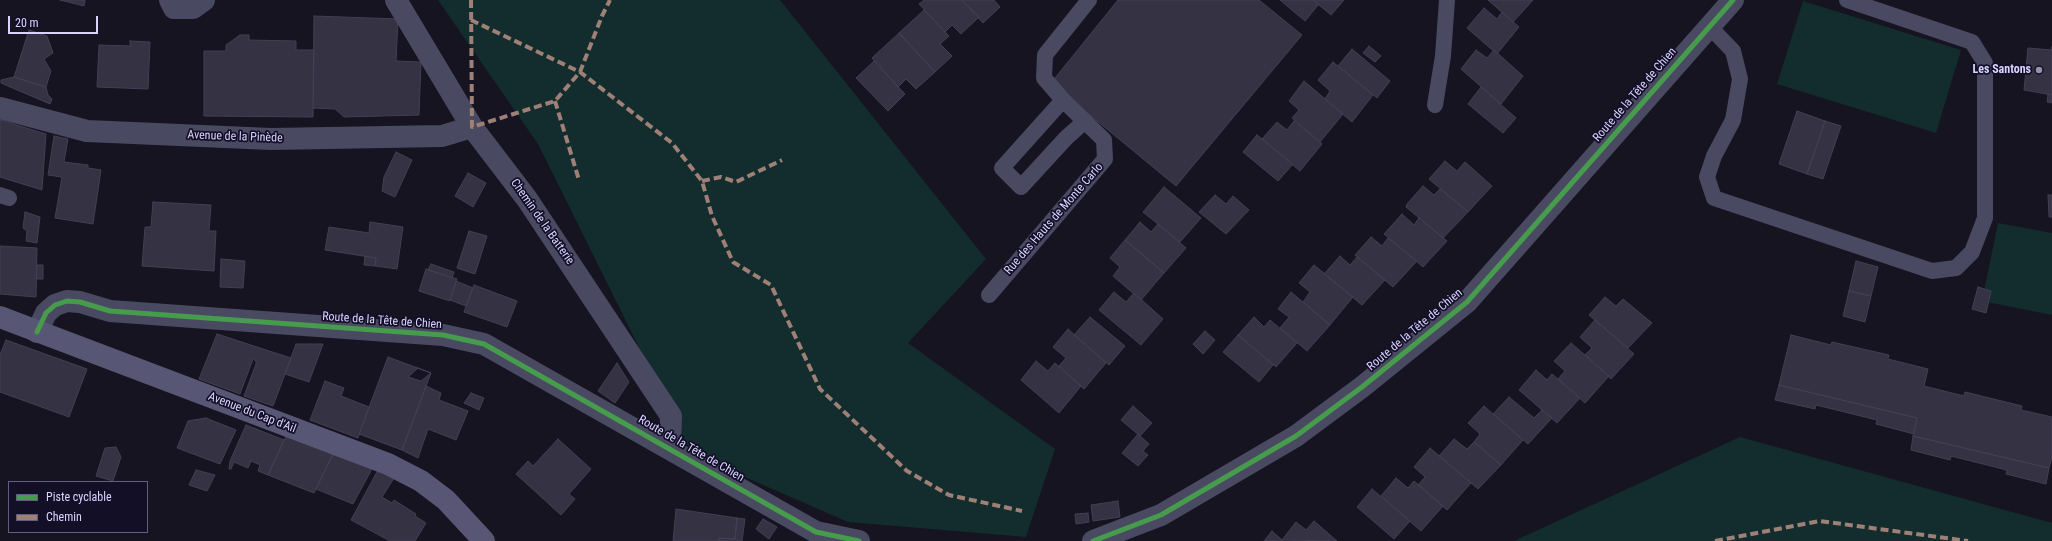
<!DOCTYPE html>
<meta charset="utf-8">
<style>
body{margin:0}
#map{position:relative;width:2052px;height:541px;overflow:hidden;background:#161421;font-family:"Roboto Condensed",sans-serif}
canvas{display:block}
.legend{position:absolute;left:8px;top:481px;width:140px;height:52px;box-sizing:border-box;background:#130f26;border:1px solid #625e7d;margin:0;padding:5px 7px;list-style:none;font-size:12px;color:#d9d4ff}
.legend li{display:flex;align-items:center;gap:8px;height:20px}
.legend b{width:20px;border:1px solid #625e7d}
.scale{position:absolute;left:8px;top:16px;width:90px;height:18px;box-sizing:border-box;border:2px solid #d9d4ff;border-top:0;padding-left:5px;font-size:12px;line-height:14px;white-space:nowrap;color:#d9d4ff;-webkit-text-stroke:3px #130f26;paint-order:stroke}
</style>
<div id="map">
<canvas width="2052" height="541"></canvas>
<ul class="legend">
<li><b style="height:5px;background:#469c4c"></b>Piste cyclable</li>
<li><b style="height:5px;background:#9e8076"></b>Chemin</li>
</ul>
<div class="scale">20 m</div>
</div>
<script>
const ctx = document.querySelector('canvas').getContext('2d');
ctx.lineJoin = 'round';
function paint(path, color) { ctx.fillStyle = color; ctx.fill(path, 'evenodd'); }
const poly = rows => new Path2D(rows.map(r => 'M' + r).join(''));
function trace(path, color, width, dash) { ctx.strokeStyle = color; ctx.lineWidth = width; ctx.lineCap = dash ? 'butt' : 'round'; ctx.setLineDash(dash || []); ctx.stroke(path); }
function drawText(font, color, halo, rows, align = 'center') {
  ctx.font = font + ' "Roboto Condensed",sans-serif'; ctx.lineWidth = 3.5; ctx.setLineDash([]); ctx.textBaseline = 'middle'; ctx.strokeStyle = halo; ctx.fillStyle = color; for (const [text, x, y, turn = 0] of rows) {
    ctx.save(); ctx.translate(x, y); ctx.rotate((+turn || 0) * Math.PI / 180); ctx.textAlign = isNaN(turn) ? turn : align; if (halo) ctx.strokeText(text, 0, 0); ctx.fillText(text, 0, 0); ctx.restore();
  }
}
const green = poly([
 [438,0,780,0,986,259,908,343,1055,449,1026,537,848,522,692,454,538,144],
 [1803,1,1961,50,1936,133,1777,84],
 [1998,223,2052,233,2052,315,1982,301],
 [1740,437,2052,523,2052,541,1514,541]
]);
const building = poly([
 [60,0,85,0,84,6,60,0],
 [924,0,962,0,979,17,961,34,952,25,945,32,919,4,924,0],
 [962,0,994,0,1000,7,983,23,962,0],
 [1118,0,1259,0,1302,35,1176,186,1051,83,1118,0],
 [1280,0,1313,0,1319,4,1305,21,1280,0],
 [1313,0,1344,0,1331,15,1313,0],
 [1488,0,1533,0,1513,22,1488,0],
 [1484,8,1497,19,1502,12,1519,27,1497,54,1467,28,1484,8],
 [924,10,949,36,940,44,952,56,935,72,899,33,924,10],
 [314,16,398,19,396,61,421,62,419,115,344,117,335,109,313,108,314,16],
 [29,30,47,36,53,53,44,59,51,71,46,87,14,77,29,30],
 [899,33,935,72,916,89,906,79,898,87,872,58,899,33],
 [240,35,249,35,249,40,296,41,296,50,314,50,313,117,204,116,204,51,226,51,226,45,240,35],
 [130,41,150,42,148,89,97,87,99,45,130,46,130,41],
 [1369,46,1381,56,1375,62,1363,53,1369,46],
 [2052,47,2052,95,2024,90,2028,48,2052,50,2052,47],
 [1352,49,1390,81,1377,98,1338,66,1352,49],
 [1476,50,1487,58,1494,50,1523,76,1501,104,1461,69,1476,50],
 [874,61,905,94,888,111,856,78,874,61],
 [1333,62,1373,95,1352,122,1325,99,1330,91,1318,80,1333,62],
 [14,77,46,87,48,95,52,99,50,104,1,83,1,80,14,77],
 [1304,81,1343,114,1320,142,1292,118,1299,110,1289,101,1304,81],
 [1481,87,1516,118,1503,133,1468,104,1481,87],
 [2048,94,2052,95,2052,103,2047,102,2048,94],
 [1797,111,1825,121,1807,174,1779,164,1797,111],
 [0,120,46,134,42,190,0,177,0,120],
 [1294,121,1322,144,1300,171,1262,139,1277,122,1287,130,1294,121],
 [1825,121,1841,126,1823,179,1807,174,1825,121],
 [1257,135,1293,164,1278,181,1243,152,1257,135],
 [54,136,68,139,64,162,88,165,88,168,101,170,93,224,55,218,62,177,48,175,54,136],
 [396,152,412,160,395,197,382,191,384,177,396,152],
 [1445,161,1457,171,1465,162,1492,186,1468,212,1429,179,1445,161],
 [468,173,486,183,473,207,455,196,468,173],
 [1423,186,1434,195,1440,189,1468,212,1443,238,1406,207,1407,204,1423,186],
 [1164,187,1201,218,1180,242,1143,212,1164,187],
 [1215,195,1226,204,1233,196,1249,210,1226,234,1199,212,1215,195],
 [2048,195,2052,195,2052,217,2049,217,2048,195],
 [153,202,211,205,209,231,216,231,214,271,142,266,145,227,151,227,153,202],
 [25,212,40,217,37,243,26,241,27,231,23,228,25,212],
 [1402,214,1414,225,1419,218,1447,241,1423,267,1384,234,1402,214],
 [370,222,403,227,397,269,375,266,376,258,325,250,329,227,369,233,370,222],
 [1140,222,1151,232,1158,224,1186,248,1164,273,1125,240,1140,222],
 [469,231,487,236,475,274,457,268,469,231],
 [1371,237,1382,246,1388,238,1417,261,1393,287,1355,255,1371,237],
 [1125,240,1164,273,1141,300,1113,276,1120,267,1110,258,1125,240],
 [0,246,37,248,36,297,0,294,0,246],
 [365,256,376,258,375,266,364,265,365,256],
 [1340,256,1350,265,1357,257,1385,280,1362,305,1324,274,1340,256],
 [221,259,245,261,243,288,220,287,221,259],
 [1856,261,1878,267,1871,296,1849,291,1856,261],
 [431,264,454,272,452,278,428,270,431,264],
 [37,265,43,265,43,279,36,279,37,265],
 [1314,265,1353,297,1330,325,1303,302,1310,292,1299,283,1314,265],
 [426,269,457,279,450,301,419,291,426,269],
 [456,281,473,288,466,306,450,300,456,281],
 [474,285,517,301,507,327,464,312,474,285],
 [1978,287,1991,291,1986,313,1972,309,1978,287],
 [1849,291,1871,296,1865,322,1843,316,1849,291],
 [1114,292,1126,302,1134,293,1163,319,1141,345,1099,310,1114,292],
 [1291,292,1330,325,1307,351,1280,328,1289,317,1278,309,1291,292],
 [1605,297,1616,306,1623,299,1652,323,1628,348,1589,315,1605,297],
 [1090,317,1125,346,1109,365,1074,335,1090,317],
 [1254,317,1264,327,1270,320,1297,343,1276,367,1238,335,1254,317],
 [1595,320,1634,354,1611,379,1585,355,1592,348,1580,337,1595,320],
 [1068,329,1106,363,1084,389,1059,366,1066,358,1053,347,1068,329],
 [1205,331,1215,340,1203,354,1193,344,1205,331],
 [217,334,291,358,273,406,244,396,256,364,256,361,253,359,240,394,199,379,217,334],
 [1238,335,1273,365,1259,382,1223,352,1238,335],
 [1791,335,1831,345,1832,342,1889,355,1888,359,1928,369,1924,386,1964,396,1965,392,2022,406,2021,410,2052,417,2052,457,2049,468,1913,436,1917,418,1779,385,1791,335],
 [6,340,87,369,69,417,0,392,0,355,6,340],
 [1571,343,1609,376,1585,403,1558,379,1565,371,1554,361,1571,343],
 [296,344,323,344,309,382,285,374,296,344],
 [388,357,431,373,402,450,359,434,388,357],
 [1036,361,1048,371,1055,363,1081,386,1059,413,1021,380,1036,361],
 [617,363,629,382,615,403,598,391,617,363],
 [418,368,431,373,421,381,408,377,418,368],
 [1536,370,1547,380,1552,374,1580,398,1557,423,1519,390,1536,370],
 [325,381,344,388,341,396,369,407,358,438,310,420,325,381],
 [1779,385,1917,418,1914,434,1876,424,1877,420,1816,405,1815,409,1775,400,1779,385],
 [426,386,441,393,439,400,468,411,456,440,428,429,418,458,402,450,426,386],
 [471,393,484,398,479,410,464,403,471,393],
 [1509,397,1534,418,1542,410,1552,418,1528,444,1493,414,1509,397],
 [1133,406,1152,423,1140,436,1121,420,1133,406],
 [1484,406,1523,440,1501,465,1474,442,1480,434,1468,423,1484,406],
 [206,418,236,430,220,464,177,448,188,421,206,418],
 [246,425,284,440,268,475,258,471,260,465,251,461,248,468,234,462,231,469,229,469,230,461,246,425],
 [287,434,334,452,314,493,268,475,287,434],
 [1138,434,1149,444,1143,451,1148,455,1138,466,1122,453,1138,434],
 [1913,436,2049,468,2046,484,2006,474,2007,470,1951,456,1950,460,1911,450,1913,436],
 [558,439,591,469,569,494,575,499,561,515,516,474,528,461,533,466,558,439],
 [1454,439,1467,449,1474,442,1501,465,1478,489,1439,456,1454,439],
 [116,447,121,457,113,481,96,476,105,448,116,447],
 [1430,448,1471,483,1447,510,1418,485,1425,477,1414,467,1430,448],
 [334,452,373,467,353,504,316,489,334,452],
 [196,470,215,475,207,491,189,485,196,470],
 [378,470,394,478,382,497,392,503,394,500,416,514,415,516,426,523,415,541,390,541,351,520,378,470],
 [1396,478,1408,488,1414,481,1443,506,1421,531,1381,496,1396,478],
 [1372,489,1410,521,1394,539,1357,507,1372,489],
 [1118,501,1120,517,1093,521,1091,505,1118,501],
 [676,509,737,518,735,539,719,538,719,541,673,541,676,509],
 [1088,513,1089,522,1076,524,1075,514,1088,513],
 [737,518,745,519,742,541,719,541,719,538,735,539,737,518],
 [763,519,777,527,769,539,756,529,763,519],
 [1314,521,1337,541,1282,540,1296,522,1306,530,1314,521],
 [1272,531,1282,540,1283,541,1264,541,1272,531]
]);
const lane = poly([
 [1709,26,1733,51,1740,79,1733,120,1714,156,1707,177,1714,198,1932,271,1956,268,1972,252,1985,218,1985,63,1972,42,1847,0],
 [1063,100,1002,168,1021,187,1066,138,1085,121],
 [1435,105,1443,56,1447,0],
 [0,195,9,198],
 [989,295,1105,159,1104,140,1063,100,1044,78,1045,55,1089,0]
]);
const street = poly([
 [170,0,174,8,193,8,204,0],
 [396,0,472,127,527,199,671,416,670,449],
 [0,108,87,131,271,139,442,136,472,127],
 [37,332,46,313,55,305,67,301,80,302,110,311,443,335,484,344,816,532,859,541],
 [1093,541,1161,515,1296,436,1362,387,1467,302,1733,0]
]);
const secondary = poly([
 [0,317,388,464,421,481,446,500,484,541]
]);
const quiet = poly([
 [471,0,472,127,555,101,580,72,602,16,610,0],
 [471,20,580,72,672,143,702,181,712,216,733,262,771,285,820,389,907,471,949,495,1022,511],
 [555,101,579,180],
 [702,181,721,177,736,182,782,160],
 [1715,541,1820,521,1968,541]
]);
const cycleway = poly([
 [37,332,46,313,55,305,67,301,80,302,110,311,443,335,484,344,816,532,859,541],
 [1093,541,1161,515,1296,436,1362,387,1467,302,1733,0]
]);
const markers = [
 [2039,70,4,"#9591b1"]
];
const poiNames = [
 ["Les Santons",2031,70]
];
const streetNames = [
 ["Route de la Tête de Chien",1635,95,-49],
 ["Avenue de la Pinède",235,137,2],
 ["Rue des Hauts de Monte Carlo",1054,219,-49],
 ["Chemin de la Batterie",542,222,55],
 ["Route de la Tête de Chien",382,321,4],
 ["Route de la Tête de Chien",1415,330,-40],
 ["Avenue du Cap d'Ail",252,413,21],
 ["Route de la Tête de Chien",691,449,30]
];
paint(green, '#132c2d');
paint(building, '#343243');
trace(building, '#433f54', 1);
trace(lane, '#4a4962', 16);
trace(street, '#4a4962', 22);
trace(secondary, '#575674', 22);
trace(quiet, '#9e8076', 4, [8, 4]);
trace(cycleway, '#469c4c', 5);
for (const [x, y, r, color] of markers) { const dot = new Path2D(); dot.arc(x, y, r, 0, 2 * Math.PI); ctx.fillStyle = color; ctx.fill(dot); trace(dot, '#130f26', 1.5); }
drawText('bold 12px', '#d9d4ff', '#130f26', poiNames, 'right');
drawText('12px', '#d9d4ff', '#130f26', streetNames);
</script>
